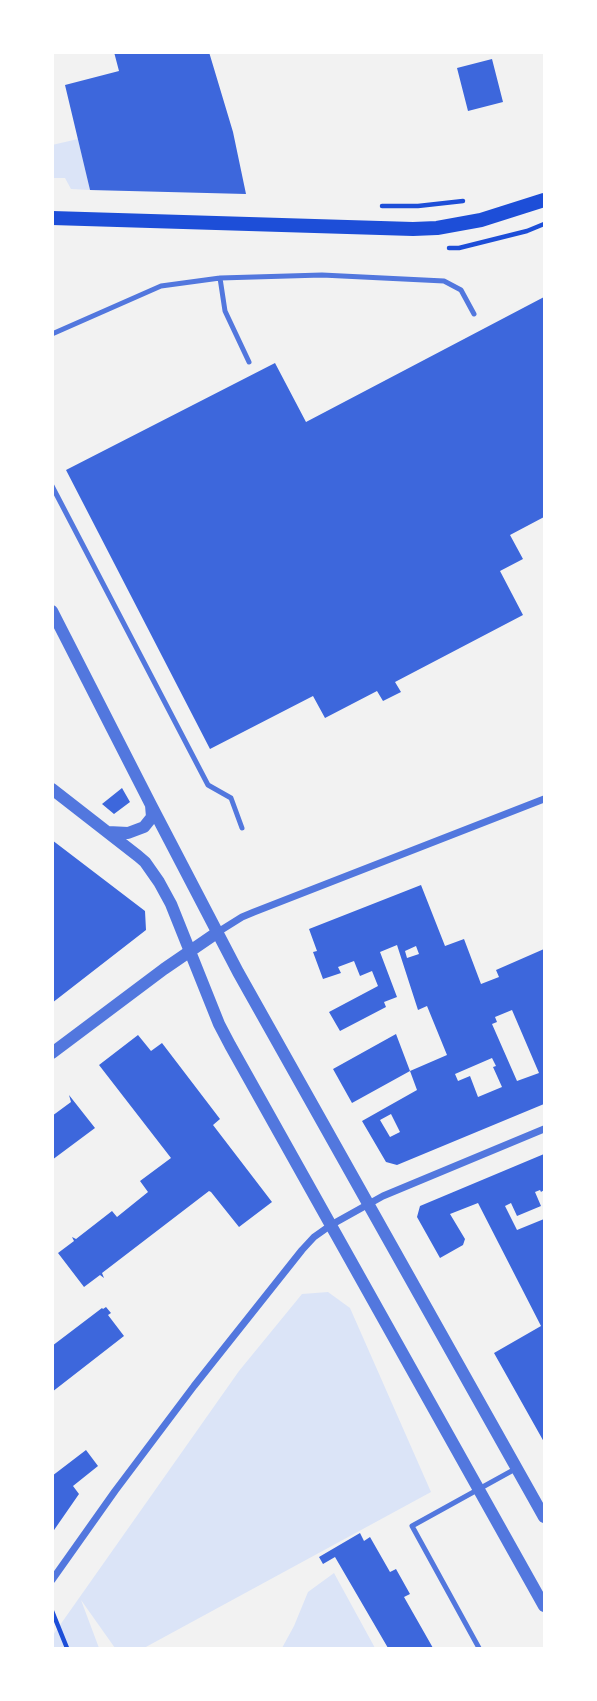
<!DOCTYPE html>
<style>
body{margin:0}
#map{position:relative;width:597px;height:1701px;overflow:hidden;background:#f2f2f2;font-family:"Nunito Sans",sans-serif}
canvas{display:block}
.frame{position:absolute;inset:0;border:54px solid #fff;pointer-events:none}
</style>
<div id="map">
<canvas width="597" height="1701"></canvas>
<div class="frame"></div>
</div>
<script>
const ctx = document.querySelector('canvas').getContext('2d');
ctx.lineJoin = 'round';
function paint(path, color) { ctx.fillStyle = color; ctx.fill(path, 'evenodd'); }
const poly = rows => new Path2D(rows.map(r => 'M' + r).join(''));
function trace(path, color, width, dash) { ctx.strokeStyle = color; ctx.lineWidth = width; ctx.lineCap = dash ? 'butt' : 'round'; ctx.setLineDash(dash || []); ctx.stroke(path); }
const green = poly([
 [78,139,90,190,71,189,65,178,53,178,52,145],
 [328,1292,350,1308,431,1492,144,1648,115,1648,81,1600,99,1648,53,1648,53,1635,239,1371,302,1294],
 [334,1573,375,1648,282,1648,294,1626,308,1592]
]);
const building = poly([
 [114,52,209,52,233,132,246,194,90,190,65,85,119,71],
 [492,59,503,102,468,111,457,68],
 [544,297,544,517,510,535,523,559,500,571,523,615,395,682,401,692,383,701,377,691,325,718,313,696,210,749,66,470,275,363,306,422],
 [122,788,130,802,114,814,102,804],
 [52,840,145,911,146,930,52,1003],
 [421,885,445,946,464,939,481,984,499,977,496,970,544,949,544,1104,397,1165,386,1162,362,1121,417,1090,410,1071,447,1055,427,1006,418,1010,397,945,380,952,397,997,384,1002,386,1007,340,1031,329,1012,378,986,372,971,360,976,354,961,338,967,341,973,323,979,313,952,317,951,309,929],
 [416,946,419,954,407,958,405,951],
 [512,1010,539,1073,517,1081,492,1024,497,1022,495,1017],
 [492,1058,496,1066,493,1067,502,1087,478,1097,470,1076,458,1081,455,1074],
 [391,1114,400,1132,390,1137,380,1120],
 [396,1034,410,1071,352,1103,333,1069],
 [138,1035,151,1051,162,1043,220,1119,213,1125,272,1202,239,1227,211,1192,209,1191,102,1273,104,1278,100,1275,84,1287,58,1253,74,1241,72,1237,76,1239,112,1211,117,1217,148,1192,140,1181,171,1158,99,1065],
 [69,1095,95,1128,52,1160,52,1116,71,1102],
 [544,1154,544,1190,541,1192,540,1190,535,1192,541,1206,517,1216,511,1203,505,1206,517,1230,544,1219,544,1442,494,1353,541,1326,478,1203,450,1214,465,1239,463,1245,440,1258,417,1217,420,1206],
 [106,1307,111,1313,108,1315,124,1336,52,1392,52,1346,102,1308,103,1309],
 [86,1450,98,1466,73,1486,79,1494,52,1533,52,1476],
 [360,1533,364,1541,370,1537,390,1572,396,1569,410,1594,404,1597,433,1648,388,1648,335,1557,323,1564,319,1557]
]);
const path = poly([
 [382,206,418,206,463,201],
 [449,248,459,248,527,231,544,224],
 [52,1611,67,1648]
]);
const service = poly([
 [220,278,225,311,249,362],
 [52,334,161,286,220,278,322,275,444,281,461,290,474,314],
 [52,486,208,785,231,798,242,828],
 [479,1648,412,1526,517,1468]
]);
const minor = poly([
 [218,932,242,917,254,912,544,799],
 [52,1580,115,1491,194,1386,302,1250,314,1237,331,1225,383,1196,544,1129]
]);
const tertiary = poly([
 [52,611,151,805,238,972,544,1517],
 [52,789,138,856,145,862,159,882,171,904,219,1024,230,1045,544,1606],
 [108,832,128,833,144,827,152,817,151,805],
 [52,1053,164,969,218,932]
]);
const secondary = poly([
 [52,218,413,229,437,228,481,220,544,200]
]);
paint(green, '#dbe4f7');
paint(building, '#3d67dc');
trace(path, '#1d4ed8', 4.5);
trace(service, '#5277de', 5);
trace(minor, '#5277de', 7);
trace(tertiary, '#5277de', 12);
trace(secondary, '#1d4ed8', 14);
</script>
